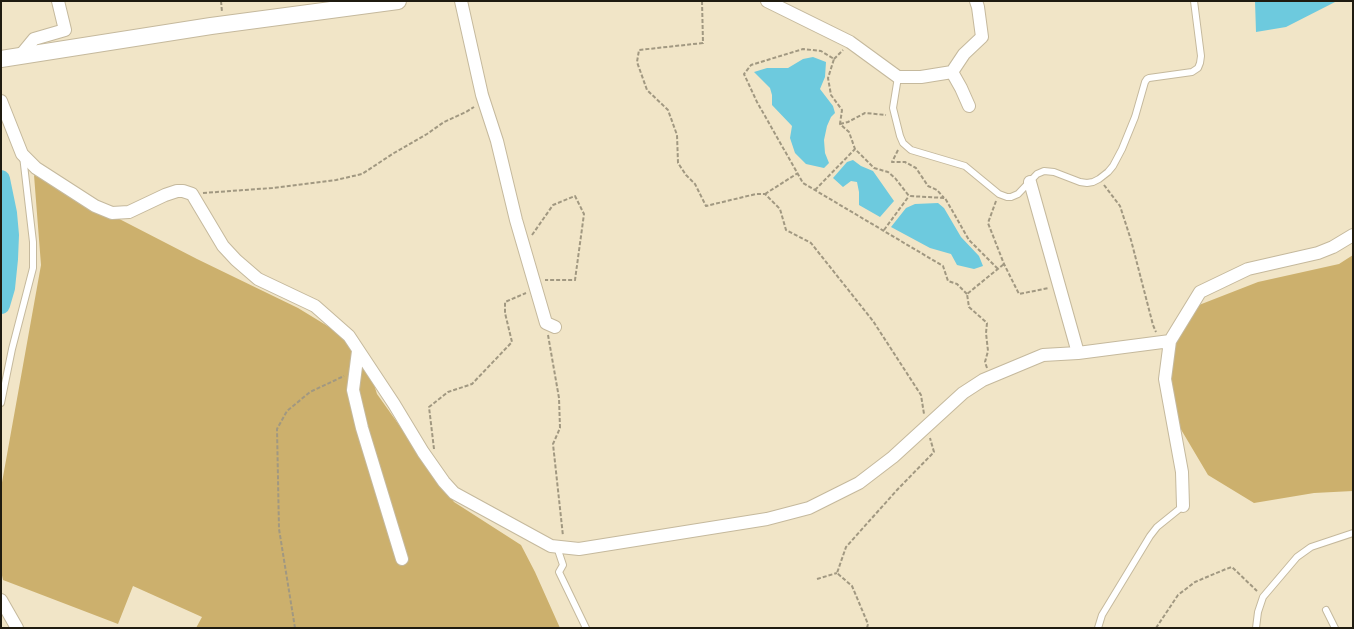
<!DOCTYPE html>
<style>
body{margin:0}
#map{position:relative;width:1354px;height:629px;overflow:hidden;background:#f1e5c7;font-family:"DM Sans",sans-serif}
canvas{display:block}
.frame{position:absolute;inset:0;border:2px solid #1f1b10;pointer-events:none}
</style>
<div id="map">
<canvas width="1354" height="629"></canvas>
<div class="frame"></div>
</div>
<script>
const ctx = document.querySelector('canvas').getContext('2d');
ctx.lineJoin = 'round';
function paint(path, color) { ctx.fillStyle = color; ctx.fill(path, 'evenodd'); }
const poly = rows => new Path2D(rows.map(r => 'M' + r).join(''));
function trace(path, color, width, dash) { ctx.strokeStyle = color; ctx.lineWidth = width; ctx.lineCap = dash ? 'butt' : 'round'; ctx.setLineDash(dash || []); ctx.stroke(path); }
const forest = poly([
 [34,175,197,259,298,308,362,347,377,394,454,502,521,545,535,572,560,628,196,628,202,617,133,586,118,624,3,580,1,571,1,488,41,265],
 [1353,255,1353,491,1314,493,1254,503,1208,475,1173,416,1166,342,1199,305,1258,282,1339,264]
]);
const water = poly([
 [1255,1,1337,1,1286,27,1256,32],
 [813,57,826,62,825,77,820,89,833,106,835,113,831,117,827,126,824,140,825,153,829,163,824,168,806,164,795,153,790,138,792,126,772,105,772,95,770,88,754,72,767,68,788,68,803,59],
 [853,160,861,166,873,171,894,201,880,217,859,205,859,192,857,182,851,181,843,187,833,178,847,162],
 [938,203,944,208,961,237,979,256,983,266,974,269,957,265,951,254,930,248,891,227,906,208,915,204]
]);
const river = poly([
 [1,179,8,213,10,235,9,259,6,288,1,305]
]);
const path = poly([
 [221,1,222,12],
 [702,1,703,43,639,50,637,62,647,90,668,110,677,135,678,163,686,175,695,184,706,206,756,194,765,194,780,209,786,230,811,243,873,321,921,395,924,414],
 [834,59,843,50],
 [840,124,848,122,865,113,886,115],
 [898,150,892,162,905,162,916,168,928,186,937,190,944,198],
 [1104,185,1120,206,1131,240,1153,325,1156,332],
 [815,190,855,149],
 [203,193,272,188,336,180,362,174,394,153,427,134,444,122,466,112,474,107],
 [765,194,798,173],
 [996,201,988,223,1004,264,1019,294,1049,288],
 [884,230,909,196],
 [532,235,553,205,575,196,584,214,575,280,545,280],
 [967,294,957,284,948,281,943,266,803,183,757,102,744,74,751,65,803,49,821,51,834,59,828,78,831,95,842,110,840,124,849,132,855,149,874,168,888,172,895,178,909,196,945,198,969,240,998,269],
 [548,335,559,398,560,428,553,444,563,536],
 [987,368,985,362,988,351,986,333,987,323,969,307,967,294,1004,264],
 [434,449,429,407,448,392,472,384,512,342,505,313,505,302,526,293],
 [817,579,837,573],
 [295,628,279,529,277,429,287,411,310,392,344,376],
 [867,628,868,624,852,586,837,573,846,547,897,490,934,452,930,438],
 [1156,628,1178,595,1195,582,1226,569,1232,567,1257,591]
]);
const lane = poly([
 [898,77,893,108,900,136,903,143,911,150,965,166,999,194,1007,197,1011,197,1018,194,1037,174,1044,171,1054,172,1080,182,1087,183,1093,182,1099,179,1108,172,1113,166,1122,149,1135,117,1145,82,1147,79,1149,78,1192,72,1198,68,1200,63,1201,56,1194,1],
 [1,403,12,349,33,268,33,242,23,156],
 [557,547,563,565,559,572,586,628],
 [1326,610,1335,628],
 [1098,628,1102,615,1150,536,1157,527,1183,506],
 [1256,628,1258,612,1263,597,1297,557,1311,547,1353,533]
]);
const street = poly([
 [461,1,482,95,497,141,516,220,546,323,555,327],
 [767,1,850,42,898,77,921,77,952,72,964,54,982,37,978,7,976,1],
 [20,56,34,39,65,30,58,1],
 [952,72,961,88,969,106],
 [1,101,22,154,36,168,95,206,112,213,129,212,165,195,177,191,183,191,192,194,223,246,236,260,258,279,315,306,349,336,394,404,423,452,444,482,454,493,551,546,579,549,767,519,809,508,859,483,893,457,963,393,983,380,1043,355,1078,353,1170,341],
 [1030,182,1078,353],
 [358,351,353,390,362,428,402,559],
 [1183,506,1182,472,1165,379,1170,341,1200,292,1248,269,1318,253,1333,247,1353,235],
 [1,600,17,628]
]);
const secondary = poly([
 [1,59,211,26,398,1]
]);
paint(forest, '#ccb06d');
paint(water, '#6dcade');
trace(river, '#6dcade', 18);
trace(lane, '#c5b99d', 8);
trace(street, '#c5b99d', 14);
trace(secondary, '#c5b99d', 18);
trace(path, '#a19881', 2, [4, 2]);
trace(lane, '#fff', 6);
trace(street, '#fff', 12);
trace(secondary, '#fff', 16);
</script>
